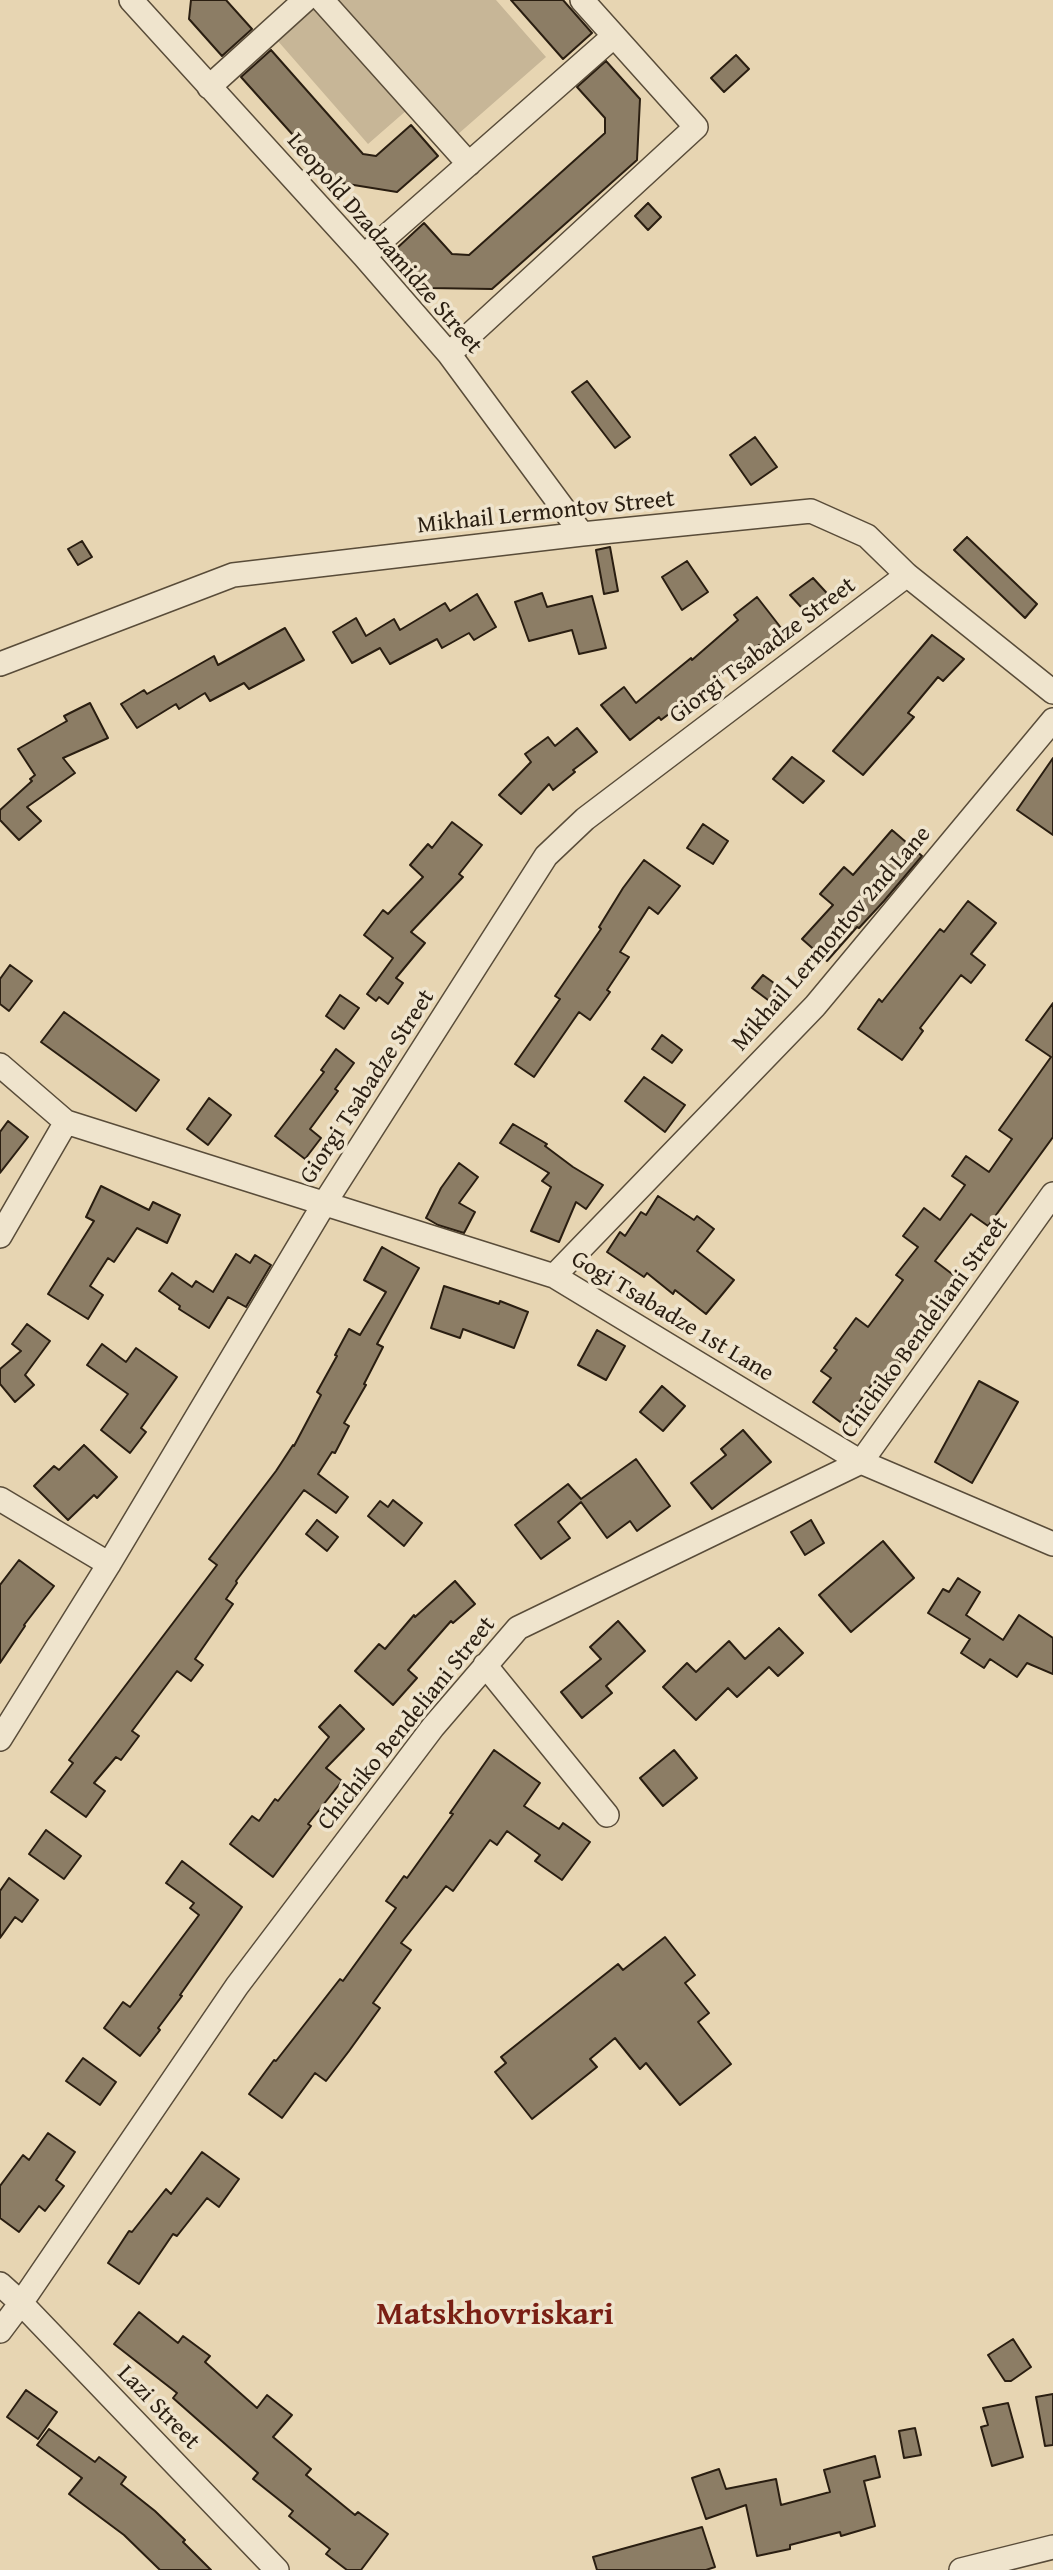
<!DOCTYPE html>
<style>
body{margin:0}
canvas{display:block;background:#e7d5b2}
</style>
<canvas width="1053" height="2570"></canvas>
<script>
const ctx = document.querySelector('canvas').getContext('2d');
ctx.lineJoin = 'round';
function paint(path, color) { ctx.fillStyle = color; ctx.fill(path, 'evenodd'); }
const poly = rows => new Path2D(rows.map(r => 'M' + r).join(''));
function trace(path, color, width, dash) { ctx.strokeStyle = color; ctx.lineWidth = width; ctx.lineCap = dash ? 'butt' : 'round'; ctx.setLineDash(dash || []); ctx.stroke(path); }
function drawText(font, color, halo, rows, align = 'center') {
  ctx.font = font + ' "Gentium Book Plus",serif'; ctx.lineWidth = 7; ctx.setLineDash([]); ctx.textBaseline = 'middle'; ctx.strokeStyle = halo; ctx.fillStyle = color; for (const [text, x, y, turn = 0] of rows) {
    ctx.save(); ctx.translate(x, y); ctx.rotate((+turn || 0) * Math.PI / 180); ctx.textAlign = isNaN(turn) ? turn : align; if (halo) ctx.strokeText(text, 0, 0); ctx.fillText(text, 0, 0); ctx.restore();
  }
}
const green = poly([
 [305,0,496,0,546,57,457,135,415,103,368,144,270,32]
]);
const building = poly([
 [191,0,226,0,252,29,222,56,189,19,191,0],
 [511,0,563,0,592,33,563,59,511,0],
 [271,50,363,154,376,156,411,125,438,156,397,192,335,182,241,77,271,50],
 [736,55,749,69,724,92,711,78,736,55],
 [606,61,640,99,637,160,492,289,428,288,395,250,424,223,452,254,469,255,605,133,605,118,577,87,606,61],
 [648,203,661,217,648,230,635,216,648,203],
 [587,381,630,437,615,448,572,392,587,381],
 [755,437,777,467,751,485,730,455,755,437],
 [967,537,1037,604,1025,618,954,550,967,537],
 [82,541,92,557,78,565,68,549,82,541],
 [610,547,618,591,604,594,596,550,610,547],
 [687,561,708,592,682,610,662,577,687,561],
 [813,578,835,602,812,619,790,595,813,578],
 [542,593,547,607,592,596,606,648,579,654,572,630,529,641,515,602,542,593],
 [477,594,496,627,474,640,469,633,442,648,437,639,390,664,380,648,352,663,333,632,356,618,366,636,394,619,400,630,445,603,450,611,477,594],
 [757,597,785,633,763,650,759,645,661,720,659,717,630,740,601,705,624,687,636,703,691,658,692,660,738,620,734,615,757,597],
 [285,628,304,660,249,689,244,683,210,701,205,693,179,709,176,704,137,728,121,704,144,690,147,694,214,656,218,665,285,628],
 [932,635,964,659,943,681,938,677,908,713,914,717,863,775,833,751,932,635],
 [90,703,108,738,63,758,75,773,27,807,41,821,19,840,0,820,0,810,32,781,30,779,35,775,18,749,67,721,64,716,90,703],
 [577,728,597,752,573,770,575,772,553,790,549,784,521,814,499,795,531,762,525,754,548,737,555,746,577,728],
 [792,757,824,781,803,803,773,779,792,757],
 [1053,758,1053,835,1017,810,1053,758],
 [452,822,482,845,459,874,463,877,411,932,425,943,396,978,403,983,388,1004,379,997,376,1001,367,994,393,958,364,935,383,910,388,914,423,877,410,865,428,844,432,848,452,822],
 [703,824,728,841,713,864,687,848,703,824],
 [892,830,922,856,884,901,859,928,857,927,827,961,802,939,833,905,820,894,844,867,853,875,892,830],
 [644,860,680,886,658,914,649,907,620,952,629,957,607,990,610,992,590,1020,579,1012,534,1077,515,1064,560,999,555,996,601,929,599,927,623,888,644,860],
 [968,901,996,923,971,954,985,965,971,983,961,975,920,1028,923,1031,902,1060,858,1029,879,999,882,1002,940,929,944,932,968,901],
 [10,965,32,981,9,1011,0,1004,0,979,10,965],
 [763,975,782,989,772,1003,752,988,763,975],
 [340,995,359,1008,344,1029,326,1016,340,995],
 [1053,1003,1053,1137,988,1226,971,1214,935,1261,956,1277,900,1351,905,1355,880,1389,873,1383,843,1424,813,1402,831,1378,821,1371,837,1350,834,1348,856,1318,868,1327,903,1280,896,1275,918,1247,903,1236,924,1208,940,1220,965,1185,952,1176,966,1156,989,1172,1012,1139,999,1130,1051,1057,1026,1040,1053,1003],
 [64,1012,159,1080,136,1111,41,1042,64,1012],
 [662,1035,682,1050,672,1063,652,1049,662,1035],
 [336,1049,354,1063,335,1089,338,1091,310,1129,321,1138,305,1159,275,1136,324,1072,321,1070,336,1049],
 [644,1077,685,1105,665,1132,625,1101,644,1077],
 [209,1098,231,1115,208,1145,187,1129,209,1098],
 [8,1121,28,1137,0,1173,0,1132,8,1121],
 [513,1124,547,1144,545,1146,573,1167,603,1185,586,1209,576,1202,559,1242,531,1231,551,1187,542,1181,549,1173,500,1143,513,1124],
 [459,1163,478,1177,459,1203,475,1212,464,1233,438,1225,426,1218,441,1188,459,1163],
 [101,1186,149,1210,153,1202,180,1215,167,1243,137,1228,114,1262,108,1258,90,1286,103,1295,88,1319,48,1294,94,1221,86,1217,101,1186],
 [658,1196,694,1220,697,1216,714,1229,697,1251,734,1280,706,1314,675,1290,673,1294,647,1273,644,1277,607,1252,620,1232,625,1236,641,1212,646,1215,658,1196],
 [382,1247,419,1268,377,1344,383,1347,364,1384,366,1385,344,1423,349,1426,335,1453,332,1452,318,1474,348,1497,336,1513,304,1490,236,1581,237,1583,226,1599,233,1604,195,1659,203,1665,191,1681,177,1671,132,1731,139,1736,121,1760,116,1757,94,1783,105,1791,86,1817,51,1792,73,1763,69,1760,217,1565,209,1559,276,1471,293,1445,294,1446,321,1395,317,1392,337,1356,335,1355,349,1329,360,1335,386,1292,364,1280,382,1247],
 [236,1254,250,1263,255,1255,271,1265,246,1307,228,1297,209,1328,179,1309,180,1306,159,1291,172,1273,192,1287,196,1281,213,1292,236,1254],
 [444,1286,499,1304,500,1301,528,1312,514,1348,463,1329,460,1338,431,1328,444,1286],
 [27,1324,50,1341,25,1375,34,1385,15,1402,0,1384,0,1369,21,1351,12,1344,27,1324],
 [597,1330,625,1346,606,1380,578,1365,597,1330],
 [102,1344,126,1362,136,1348,177,1377,141,1428,146,1432,130,1453,101,1430,128,1394,87,1365,102,1344],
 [979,1381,1018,1402,972,1483,935,1462,979,1381],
 [662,1386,685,1406,663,1431,640,1412,662,1386],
 [743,1430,771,1462,712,1509,691,1483,726,1455,721,1449,743,1430],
 [84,1445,117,1477,97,1498,94,1495,68,1520,34,1486,54,1466,59,1470,84,1445],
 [636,1459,670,1506,637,1531,630,1521,607,1538,581,1502,558,1522,570,1538,541,1559,515,1525,568,1484,581,1499,636,1459],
 [393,1500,422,1523,404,1546,368,1516,380,1501,388,1507,393,1500],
 [317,1520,338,1537,327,1551,306,1534,317,1520],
 [811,1520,824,1543,805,1555,791,1532,811,1520],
 [883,1541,914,1578,851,1632,819,1595,883,1541],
 [19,1560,54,1586,24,1625,25,1626,0,1663,0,1585,19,1560],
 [958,1578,980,1592,966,1615,1003,1640,1019,1615,1053,1638,1053,1674,1027,1663,1017,1677,990,1659,984,1668,961,1653,970,1639,928,1613,943,1589,949,1592,958,1578],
 [455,1581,475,1604,453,1623,451,1621,408,1670,417,1678,393,1705,355,1671,379,1644,385,1649,414,1615,415,1617,455,1581],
 [618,1621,645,1651,606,1686,612,1693,582,1718,561,1692,601,1659,590,1647,618,1621],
 [779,1628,803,1653,778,1676,769,1667,737,1697,728,1688,696,1720,663,1687,687,1663,696,1672,729,1641,745,1659,779,1628],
 [340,1705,364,1729,326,1768,342,1781,308,1824,311,1826,273,1877,230,1844,252,1816,259,1821,275,1799,278,1801,329,1737,319,1727,340,1705],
 [494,1750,540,1783,524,1806,559,1829,563,1823,590,1842,562,1880,535,1861,540,1855,507,1831,497,1845,490,1840,453,1891,446,1886,401,1943,411,1950,373,2003,380,2008,349,2051,326,2081,315,2073,282,2118,249,2094,274,2060,276,2061,340,1979,343,1981,396,1908,386,1901,404,1876,407,1878,453,1814,450,1813,494,1750],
 [674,1750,697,1778,663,1806,640,1778,674,1750],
 [46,1830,81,1856,64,1879,29,1854,46,1830],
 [182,1861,242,1907,180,1995,182,1996,158,2028,160,2030,140,2056,104,2028,123,2002,130,2007,199,1915,190,1908,194,1903,166,1883,182,1861],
 [9,1878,38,1900,22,1922,15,1917,0,1938,0,1891,9,1878],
 [665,1937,695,1975,685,1983,709,2013,698,2022,731,2064,680,2105,646,2063,640,2069,615,2038,590,2059,597,2067,532,2119,495,2072,506,2063,501,2057,618,1964,623,1970,665,1937],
 [83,2058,116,2082,100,2105,66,2081,83,2058],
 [48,2133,75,2152,56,2180,64,2186,45,2211,39,2206,19,2232,0,2218,0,2186,23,2155,29,2160,48,2133],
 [202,2152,239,2179,219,2207,207,2198,177,2236,173,2234,139,2284,108,2263,129,2231,132,2232,166,2189,171,2194,202,2152],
 [139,2312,178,2343,183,2336,210,2356,205,2362,257,2408,267,2395,292,2415,273,2437,311,2469,306,2475,355,2515,358,2512,388,2534,361,2570,347,2570,326,2554,330,2549,289,2516,293,2511,253,2479,258,2473,173,2398,177,2393,114,2344,139,2312],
 [1013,2339,1031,2367,1011,2381,1005,2381,988,2355,1013,2339],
 [26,2390,57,2412,38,2439,7,2417,26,2390],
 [1053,2394,1053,2445,1045,2446,1036,2397,1053,2394],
 [1008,2403,1023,2457,992,2466,981,2427,988,2425,983,2408,1008,2403],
 [915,2428,921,2455,904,2458,899,2431,915,2428],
 [49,2429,95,2462,99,2457,126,2477,121,2484,155,2511,185,2540,183,2542,211,2570,160,2570,124,2535,69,2494,82,2478,37,2445,49,2429],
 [875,2456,880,2477,864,2481,875,2526,841,2536,840,2532,790,2545,790,2549,757,2556,746,2505,706,2519,692,2478,719,2469,726,2489,776,2479,781,2505,830,2492,824,2470,875,2456],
 [702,2527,715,2567,706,2570,597,2570,593,2557,702,2527]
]);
const minor = poly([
 [131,0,364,256,449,354,582,534],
 [322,0,469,164],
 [209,87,305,0],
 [364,256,614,36],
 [449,354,696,127,582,0],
 [0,664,233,575,582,534,811,511,867,536,907,575,1053,692],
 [0,1065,66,1122,554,1276,861,1462,1053,1544],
 [0,1236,66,1122],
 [554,1276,815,1006,1053,720],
 [0,1499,109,1564],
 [485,1665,607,1815],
 [0,1739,109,1564,324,1204,546,856,585,819,907,575],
 [0,2284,21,2303,277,2570],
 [0,2331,21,2303,237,1986,433,1727,518,1628,861,1462,1053,1194],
 [961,2570,1053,2547]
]);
const streetNames = [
 ["Leopold Dzadzamidze Street",384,244,49],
 ["Mikhail Lermontov Street",546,513,-6],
 ["Giorgi Tsabadze Street",763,651,-37],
 ["Mikhail Lermontov 2nd Lane",832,939,-49],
 ["Giorgi Tsabadze Street",368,1087,-57],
 ["Gogi Tsabadze 1st Lane",672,1317,31],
 ["Chichiko Bendeliani Street",925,1328,-54],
 ["Chichiko Bendeliani Street",407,1724,-51],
 ["Lazi Street",158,2408,46]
];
const districtNames = [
 ["Matskhovriskari",495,2316]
];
paint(green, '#c7b697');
paint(building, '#8c7d65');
trace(building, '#2a1e11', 2);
trace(minor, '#594c39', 26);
trace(minor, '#efe4cd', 23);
drawText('24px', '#2a1e11', '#efe4cd', streetNames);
drawText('bold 32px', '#7a1f14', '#efe4cd', districtNames);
</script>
